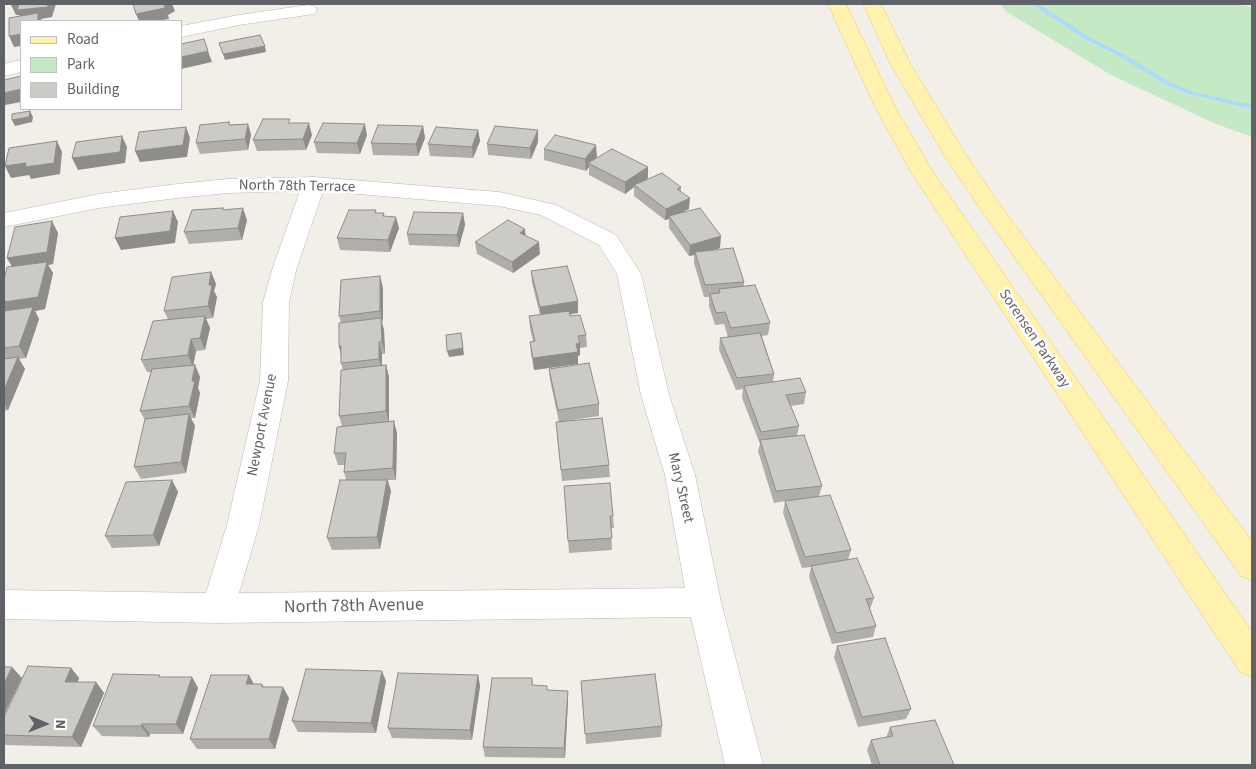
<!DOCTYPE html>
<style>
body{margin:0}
#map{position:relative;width:1256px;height:769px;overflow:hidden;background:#f1efe8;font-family:"Source Sans 3",sans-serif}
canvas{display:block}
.frame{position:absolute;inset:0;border:5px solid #5f6368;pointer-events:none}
.legend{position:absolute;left:20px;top:20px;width:162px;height:90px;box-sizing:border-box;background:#fff;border:1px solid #bfc1c3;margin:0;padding:6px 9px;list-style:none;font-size:15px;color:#5f6368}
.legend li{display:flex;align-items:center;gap:10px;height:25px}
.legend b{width:25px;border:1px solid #bfc1c3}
.north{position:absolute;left:20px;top:699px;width:50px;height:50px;-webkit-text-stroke:4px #fff;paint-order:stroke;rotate:91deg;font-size:14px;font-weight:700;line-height:20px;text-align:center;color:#5f6368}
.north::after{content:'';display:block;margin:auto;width:18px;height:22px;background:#5f6368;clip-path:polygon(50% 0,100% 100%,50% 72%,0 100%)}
</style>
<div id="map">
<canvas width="1256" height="769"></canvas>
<div class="frame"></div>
<ul class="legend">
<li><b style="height:6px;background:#fff2af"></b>Road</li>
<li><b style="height:14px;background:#c5e8c5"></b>Park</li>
<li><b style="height:14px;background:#cccac5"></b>Building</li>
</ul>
<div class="north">N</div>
</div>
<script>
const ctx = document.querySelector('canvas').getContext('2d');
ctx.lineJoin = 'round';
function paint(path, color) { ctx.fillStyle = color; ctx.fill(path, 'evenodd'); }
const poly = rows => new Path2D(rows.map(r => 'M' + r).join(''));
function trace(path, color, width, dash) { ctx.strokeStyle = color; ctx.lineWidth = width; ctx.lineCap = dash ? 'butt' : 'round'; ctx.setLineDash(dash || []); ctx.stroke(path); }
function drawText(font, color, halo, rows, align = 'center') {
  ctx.font = font + ' "Source Sans 3",sans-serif'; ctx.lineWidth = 5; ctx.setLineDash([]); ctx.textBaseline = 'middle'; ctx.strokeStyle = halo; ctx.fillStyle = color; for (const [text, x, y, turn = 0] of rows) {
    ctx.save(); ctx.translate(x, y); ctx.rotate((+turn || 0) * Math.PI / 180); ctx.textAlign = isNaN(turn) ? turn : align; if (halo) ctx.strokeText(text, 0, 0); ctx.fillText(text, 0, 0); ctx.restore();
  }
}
const green = poly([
 [1000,4,1232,4,1252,7,1252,137,1216,124,1111,75,1007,12]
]);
const stream = poly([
 [1032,4,1038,4,1089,37,1125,55,1171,83,1194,92,1252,105,1252,109,1190,94,1167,85,1121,57,1085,39,1032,4]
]);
const minor = poly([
 [308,5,314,6,317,10,314,14,239,25,181,37,181,26,239,15,308,5],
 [21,60,21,72,4,76,4,64,21,60],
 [314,177,499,192,556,205,616,235,641,274,669,395,695,475,721,602,763,765,725,765,691,617,218,623,4,619,4,590,206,593,227,525,260,381,263,302,273,267,300,191,228,193,177,198,99,208,4,227,4,213,99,194,177,184,228,179,314,177],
 [323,191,499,206,541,215,599,245,617,274,641,395,665,475,685,588,239,593,259,525,288,381,289,302,297,267,323,191]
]);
const major = poly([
 [828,4,846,4,895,107,933,172,1252,632,1252,677,1240,672,911,172,875,107,828,4],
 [863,4,881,4,911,65,966,155,1000,205,1252,541,1252,580,1241,576,981,210,944,155,891,65,863,4]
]);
const wall = poly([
 [229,122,230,125,248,124,251,135,248,150,200,154,196,143],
 [291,123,312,135,306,150,257,151,253,140],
 [423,126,425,138,418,156,373,155,371,143],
 [478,130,480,141,473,158,430,156,428,144],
 [538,130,538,142,531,159,488,155,487,144],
 [367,135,360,154,317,153,314,142],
 [544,149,597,157,594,160,648,167,648,178,646,180,681,187,681,191,689,209,680,213,720,248,713,250,744,282,744,286,770,323,768,335,762,336,774,374,773,381,806,392,804,404,791,406,799,426,797,436,822,486,819,496,851,550,848,560,874,598,870,609,876,626,873,637,832,644,809,577,811,567,802,568,783,513,785,501,774,503,758,451,760,444,742,398,743,389,736,390,719,350,720,338,728,337,724,324,715,325,709,306,709,297,704,297,694,263,694,255,689,256,669,228,669,219,665,220,634,196,634,187,625,194,589,175,589,167,586,171,544,160],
 [224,210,247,220,242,240,189,244,184,232],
 [377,213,384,213,384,216,399,228,390,252,340,250,337,238],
 [463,213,465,225,459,247,409,245,407,234],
 [58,233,53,264,48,265,53,273,45,309,35,311,39,319,26,358,19,359,25,369,8,410,4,411,4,280,12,266,7,258],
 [526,235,540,254,513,273,477,254,475,242],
 [531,271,578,313,570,314,586,335,587,347,580,348,580,355,578,356,578,364,534,370,531,354,530,342,533,341,530,328,529,316,540,315,532,283],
 [211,272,216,284,214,291,217,297,213,318,206,319,210,328,205,350,196,351,193,365,195,365,200,377,198,388,200,393,195,418,191,418,195,426,186,473,141,479,134,467,145,420,140,411,151,372,147,372,141,360,168,319,164,311],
 [383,288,382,323,384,330,385,354,382,354,382,366,386,365,389,377,389,422,397,433,396,480,388,480,391,491,380,549,332,550,327,538,346,480,344,472,344,465,338,465,334,453,342,426,339,416,343,370,341,363,341,356,339,346,341,323,339,316],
 [549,369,599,404,599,416,559,422,550,380],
 [557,434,609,465,610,477,562,481],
 [172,480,178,492,159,546,112,548,105,536],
 [564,486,613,516,614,528,611,528,612,550,569,553],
 [837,646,911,709,906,719,858,727,834,657],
 [71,668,79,678,78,682,96,682,104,693,81,747,6,745,4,743,4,717],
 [478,675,480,686,472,740,392,738,388,728],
 [161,677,192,677,198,688,183,734,150,734,149,737,102,736,93,726],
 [532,678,533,685,548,690,568,691,568,701,565,758,485,757,483,747],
 [386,681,376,733,298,732,292,721],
 [581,681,662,726,661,737,586,744],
 [254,684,262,684,264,687,289,698,275,749,197,749,190,739],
 [890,727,954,765,872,765,867,750,871,740,886,738]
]);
const shadedWall = poly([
 [19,4,56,4,52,17,41,19,42,21,22,21,19,15,16,15,11,5],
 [166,4,172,4,175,11,168,15,169,19,157,21,139,21,136,14],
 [21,34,21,46,14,47,9,36],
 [265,46,266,52,225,60,223,54],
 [208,51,212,62,181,69,181,57],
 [21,89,21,102,5,105,4,103,4,93],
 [30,111,33,117,32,122,15,126,12,120],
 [309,123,312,135,306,150,303,139],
 [248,124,251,135,248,150,245,139],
 [365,124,367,135,360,154,357,143],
 [423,126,425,138,418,156,416,144],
 [186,127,190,138,187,157,140,162,135,151],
 [478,130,480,141,473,158,472,147],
 [538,130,538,142,531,159,530,148],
 [122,136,127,147,125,163,78,170,72,158],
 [57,141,62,152,60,174,31,179,29,175,11,178,5,166],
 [596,145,597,157,591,165,588,163,589,167,586,171,585,159],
 [648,167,648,178,636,186,634,185,634,187,625,194,625,182],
 [690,198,689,209,670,218,669,216,669,219,665,220,666,209],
 [243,208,247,220,242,240,238,228],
 [173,211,178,222,175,243,121,250,115,238],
 [463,213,465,225,459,247,457,235],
 [396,217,399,228,390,252,388,240],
 [52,221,58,233,53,264,48,265,53,273,45,309,35,311,39,319,26,358,19,346,4,314,4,302,14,270,7,258],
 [525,229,526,241,520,233],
 [721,236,720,248,696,255,695,252,694,255,689,256,690,245],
 [539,242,540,254,513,273,512,262],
 [211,272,216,284,214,291,217,297,213,318,208,306,209,285],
 [380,276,383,288,383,323,380,311],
 [578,301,578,313,541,319,540,307],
 [205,316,210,328,205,350,200,338],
 [381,318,384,330,385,354,382,342],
 [191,339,196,351,193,367,188,355],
 [462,339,464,355,449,357,447,351],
 [379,342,382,354,382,371,379,359],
 [580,343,580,355,578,356,578,364,534,370,533,358],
 [339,346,341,346,342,358],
 [18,357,25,369,8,410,4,404,4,390],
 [195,365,200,377,198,388,200,393,195,418,189,406,192,381],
 [386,365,389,377,389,423,386,411],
 [189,414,195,426,186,473,181,462],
 [394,421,397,433,396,480,393,468],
 [172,480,178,492,159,546,153,535],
 [387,480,391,491,380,549,377,537],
 [12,667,22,678,4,715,4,684],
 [71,668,79,678,73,692,65,682],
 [382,671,386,681,376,733,371,723],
 [249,675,255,686,246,684],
 [478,675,480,686,472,740,470,730],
 [192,677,198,688,183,734,176,724],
 [96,682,104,693,81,747,72,737],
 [283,687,289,698,275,749,269,739],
 [568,691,568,701,565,758,564,748],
 [142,724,150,734,149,737,141,726]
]);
const building = poly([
 [19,4,48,4,48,7,17,10,19,4],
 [133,4,166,4,164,5,165,8,136,14,133,4],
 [38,13,38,21,21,21,21,34,9,36,9,18,38,13],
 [260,35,265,46,223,54,219,43,260,35],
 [204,39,208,51,181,57,181,44,204,39],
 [21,76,21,89,4,93,4,80,21,76],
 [30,111,29,117,12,120,12,114,30,111],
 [263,119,290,119,288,123,309,123,303,139,253,140,263,119],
 [229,122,229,125,248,124,245,139,196,143,200,125,229,122],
 [323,123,365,124,357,143,314,142,323,123],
 [378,125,423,126,416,144,371,143,378,125],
 [495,126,538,130,530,148,487,144,495,126],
 [186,127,183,145,135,151,139,132,186,127],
 [436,127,478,130,472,147,428,144,436,127],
 [555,135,596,145,585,159,544,149,555,135],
 [122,136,120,152,72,158,76,142,122,136],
 [57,141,54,163,25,167,26,163,5,166,9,148,57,141],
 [612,149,648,167,625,182,588,163,612,149],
 [662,173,681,187,677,189,690,198,666,209,634,185,662,173],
 [223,208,223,210,243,208,238,228,184,232,192,210,223,208],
 [700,208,721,236,690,245,669,216,700,208],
 [349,210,376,210,375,213,384,213,383,216,396,217,388,240,337,238,349,210],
 [173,211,170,231,115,238,120,217,173,211],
 [414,212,463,213,457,235,407,234,414,212],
 [508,220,525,229,520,233,539,242,512,262,475,242,508,220],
 [52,221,47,252,7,258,15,227,52,221],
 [733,248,744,282,705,285,695,252,733,248],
 [47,262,38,297,4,302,4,280,7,267,47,262],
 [567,266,578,301,540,307,531,271,567,266],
 [211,272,209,285,212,285,208,306,164,311,172,277,211,272],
 [380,276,380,311,339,316,341,280,380,276],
 [755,285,770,323,731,328,725,312,716,313,710,294,720,293,719,289,755,285],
 [33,307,19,346,4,348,4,311,33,307],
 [569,311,570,316,580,315,586,335,578,336,580,343,576,344,578,352,533,358,530,342,535,341,529,316,569,311],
 [205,316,200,338,191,339,188,355,141,360,153,321,205,316],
 [381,318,382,342,379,342,379,359,341,363,341,346,339,346,339,323,381,318],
 [461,333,463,348,447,351,446,335,461,333],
 [760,333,774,374,737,378,720,338,760,333],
 [18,357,4,390,4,359,18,357],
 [589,363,599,404,558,410,549,369,589,363],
 [195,365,192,381,195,381,189,406,140,411,152,369,195,365],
 [386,365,386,411,339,416,341,370,386,365],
 [800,378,806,392,786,395,799,426,761,432,744,386,800,378],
 [189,414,181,462,134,467,145,419,189,414],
 [602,418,609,465,561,470,556,422,602,418],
 [394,421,393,468,344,472,346,453,334,453,337,427,394,421],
 [804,435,822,486,776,491,760,440,804,435],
 [172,480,153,535,105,536,126,482,172,480],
 [340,480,387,480,377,537,327,538,340,480],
 [610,483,613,516,610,516,612,538,568,541,564,486,610,483],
 [830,495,851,550,805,557,785,501,830,495],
 [857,558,874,598,866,599,876,626,836,633,811,566,857,558],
 [885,638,911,709,862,717,837,646,885,638],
 [28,666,71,668,65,682,96,682,72,737,4,735,4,717,28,666],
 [4,667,12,667,4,684,4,667],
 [306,669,382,671,371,723,292,721,306,669],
 [398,673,478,675,470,730,388,728,398,673],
 [113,674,160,675,159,677,192,677,176,724,142,724,141,726,93,726,113,674],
 [655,674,662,726,585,734,581,681,655,674],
 [211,675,249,675,246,684,262,684,262,687,283,687,269,739,190,739,211,675],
 [492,678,532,678,532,685,547,686,547,690,568,691,564,748,483,747,492,678],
 [935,720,954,765,880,765,871,740,893,736,890,727,935,720]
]);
const streetNames = [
 ["North 78th Terrace",297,187,1],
 ["Sorensen Parkway",1034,339,56],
 ["Newport Avenue",263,425,-79],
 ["Mary Street",680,488,77]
];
const nearStreetnames = [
 ["North 78th Avenue",354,607,-1]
];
paint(green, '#c5e8c5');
paint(stream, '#aadaff');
trace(minor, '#b5b8bc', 1);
trace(major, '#f2c960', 1);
paint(minor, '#fff');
paint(major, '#fff2af');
paint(wall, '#afaea9');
paint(shadedWall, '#8f8d8a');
paint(building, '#cccac5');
trace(building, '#8f8d8a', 1);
drawText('15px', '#5f6368', '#fff', streetNames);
drawText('18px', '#5f6368', '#fff', nearStreetnames);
</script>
